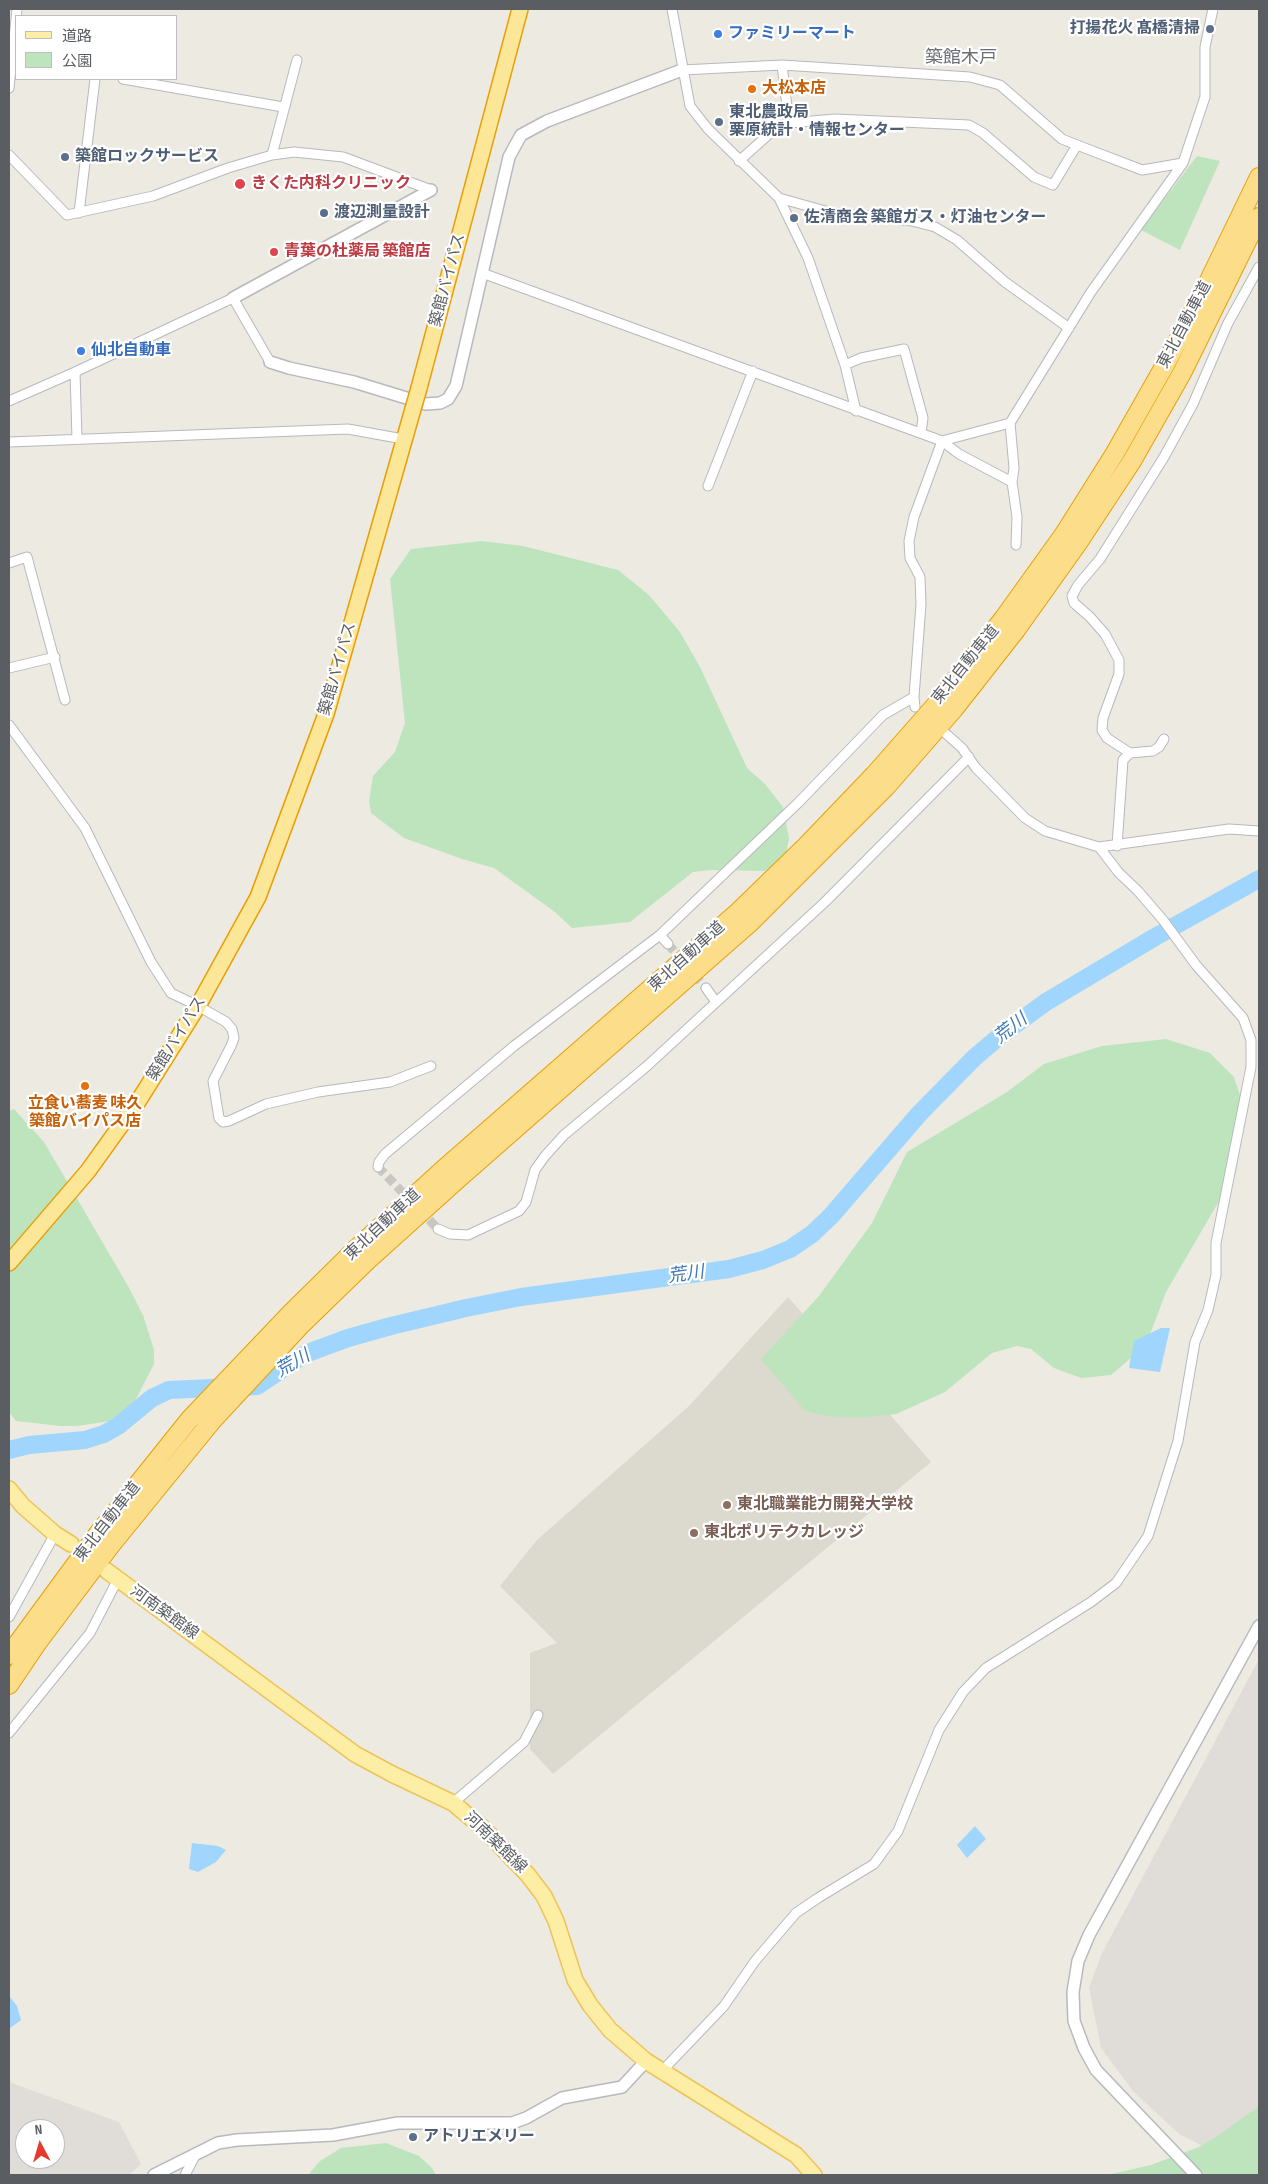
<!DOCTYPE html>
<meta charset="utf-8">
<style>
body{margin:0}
#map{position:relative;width:1268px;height:2184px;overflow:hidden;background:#eceae1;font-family:"Sofia Sans Condensed","Noto Sans JP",sans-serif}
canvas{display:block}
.frame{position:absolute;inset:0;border:10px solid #5a5d62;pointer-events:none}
.legend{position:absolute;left:15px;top:15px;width:162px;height:65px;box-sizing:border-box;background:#fff;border:1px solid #bdbec0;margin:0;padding:6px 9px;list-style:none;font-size:15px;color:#5a5d62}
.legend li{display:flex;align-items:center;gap:10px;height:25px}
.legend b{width:25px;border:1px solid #bdbec0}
.north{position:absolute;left:15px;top:2119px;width:50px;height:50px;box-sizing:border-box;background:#fff;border:1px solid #bdbec0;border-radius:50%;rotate:354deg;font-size:14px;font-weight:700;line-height:20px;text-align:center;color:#5a5d62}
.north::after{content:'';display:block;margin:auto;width:18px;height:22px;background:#e53a2e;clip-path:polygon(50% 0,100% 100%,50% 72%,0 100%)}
</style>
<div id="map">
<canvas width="1268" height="2184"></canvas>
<div class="frame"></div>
<ul class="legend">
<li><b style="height:6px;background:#fdeea5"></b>道路</li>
<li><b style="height:14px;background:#bee4bd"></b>公園</li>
</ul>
<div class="north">N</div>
</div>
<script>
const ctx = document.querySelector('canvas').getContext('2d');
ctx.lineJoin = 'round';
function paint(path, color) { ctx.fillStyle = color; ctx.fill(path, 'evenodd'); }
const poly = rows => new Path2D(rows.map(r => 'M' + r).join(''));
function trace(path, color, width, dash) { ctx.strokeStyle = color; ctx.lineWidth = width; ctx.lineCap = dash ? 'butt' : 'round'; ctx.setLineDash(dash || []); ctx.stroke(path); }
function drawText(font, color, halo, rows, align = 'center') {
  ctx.font = font + ' "Sofia Sans Condensed","Noto Sans JP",sans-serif'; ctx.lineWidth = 4.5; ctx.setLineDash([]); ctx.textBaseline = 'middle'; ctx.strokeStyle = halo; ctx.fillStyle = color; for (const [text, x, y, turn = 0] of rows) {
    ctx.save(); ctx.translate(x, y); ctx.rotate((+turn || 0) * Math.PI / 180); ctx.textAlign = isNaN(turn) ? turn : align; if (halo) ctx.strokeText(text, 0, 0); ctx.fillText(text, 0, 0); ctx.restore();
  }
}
const industrial = poly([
 [1259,1659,1259,2154,1245,2168,1179,2134,1133,2091,1101,2048,1089,1988,1101,1955],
 [9,2082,119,2122,141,2164,129,2175,9,2175],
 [25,2129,55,2129,55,2159,25,2159]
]);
const education = poly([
 [788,1297,931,1462,553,1774,530,1749,530,1653,557,1643,500,1586,537,1540,689,1406]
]);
const green = poly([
 [1197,156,1220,161,1180,250,1141,230],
 [482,541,523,546,618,570,649,595,680,632,700,667,747,768,765,784,783,807,789,838,785,860,764,871,712,870,693,872,630,922,572,928,555,912,494,868,462,859,404,838,371,813,369,801,373,776,395,752,405,723,390,579,411,549],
 [1166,1039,1210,1053,1234,1077,1246,1114,1236,1172,1166,1292,1146,1345,1111,1375,1081,1378,1054,1368,1031,1349,1017,1346,992,1353,945,1392,896,1414,858,1418,832,1417,805,1411,761,1359,819,1296,872,1223,907,1152,1007,1092,1044,1064,1102,1046],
 [14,1109,44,1142,128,1286,143,1315,154,1350,154,1364,136,1399,124,1413,116,1420,77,1426,61,1426,16,1421,9,1412,9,1111],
 [1259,2106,1259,2175,1107,2175,1151,2165,1199,2147,1219,2135],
 [386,2143,419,2156,432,2168,436,2175,308,2175,320,2161,341,2148]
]);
const water = poly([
 [1161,1328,1170,1328,1160,1372,1129,1368,1134,1341],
 [975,1826,986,1839,967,1858,957,1845],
 [192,1843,218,1846,226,1850,216,1862,198,1872,189,1869],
 [9,1996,17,2006,21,2020,9,2029]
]);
const river = poly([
 [9,1450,29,1445,85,1440,104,1434,118,1426,152,1398,169,1390,257,1386,305,1354,348,1338,391,1326,466,1308,521,1297,729,1269,763,1260,790,1249,812,1234,831,1216,919,1114,974,1058,1001,1035,1046,1002,1155,937,1259,879]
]);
const minorTunnel = poly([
 [668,944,706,988],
 [378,1167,411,1201],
 [420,1210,438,1229]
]);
const minor = poly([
 [672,9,690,106,708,129,779,198,808,258,845,365,856,411],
 [782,65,789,123],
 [682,70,782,65,970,77,1000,85,1062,139,1077,145,1142,170,1183,163],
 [123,79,283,107],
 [9,88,17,9],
 [9,155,67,215,153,196,228,168,272,155,294,152,343,157,431,190],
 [272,155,297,60],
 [739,161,776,128,789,123,835,119,969,125,983,133,1034,177,1053,185,1077,145],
 [779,198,829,212,912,221,935,227,957,240,1005,282,1069,328],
 [79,213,95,79],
 [482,273,942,441,1010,423,1091,292,1183,163,1205,97,1205,47,1213,9],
 [845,365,861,358,904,349,923,418,921,433],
 [75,372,77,439],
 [9,401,75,372,233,298,270,362],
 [1010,423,1014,468,1012,482,1017,517,1016,545],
 [9,442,348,429,403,439],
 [708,486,753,371],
 [9,563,27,557,65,700],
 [9,668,55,657],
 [915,707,914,697,921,604,920,577,910,558,909,541,914,517,942,441,959,454,1012,482],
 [9,725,85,828,151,962,171,993,198,1006,226,1022,232,1029,234,1038,231,1046,213,1081,219,1118,223,1122,229,1121,266,1104,318,1092,390,1082,431,1066],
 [944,732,962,748,976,768,1025,818,1045,831,1099,847,1229,829,1259,831],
 [1130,753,1107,738,1102,730,1103,718,1119,674,1119,660,1105,634,1090,617,1074,603,1072,596,1078,585,1100,559,1164,457,1193,404,1228,323,1259,267],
 [1117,846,1123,760,1130,753,1153,751,1159,747,1164,739],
 [660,935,668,944],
 [706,988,716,1002],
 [378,1167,379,1162,385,1154,514,1046,660,935,798,803,883,715,914,697],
 [438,1229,450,1234,468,1235,519,1211,526,1202,535,1170,545,1156,564,1135,647,1066,825,902,969,757],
 [9,1617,55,1534],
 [9,1733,90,1633,118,1579],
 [453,1803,524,1742,538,1715],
 [663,2070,724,2006,755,1961,796,1913,818,1898,874,1864,898,1831,939,1730,963,1692,986,1668,1091,1602,1116,1583,1148,1536,1178,1441,1195,1342,1208,1310,1216,1275,1216,1243,1251,1067,1251,1040,1243,1018,1196,965,1163,920,1138,891,1119,873,1099,847],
 [185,2175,196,2154]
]);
const tertiary = poly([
 [233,298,431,190],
 [270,362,289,368,354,382,426,404,440,403,448,399,456,386,509,157,521,135,547,121,682,70],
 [154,2175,218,2143,237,2140,333,2135,398,2123,512,2123,526,2118,562,2098,622,2087,646,2061],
 [1196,2175,1096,2070,1084,2048,1074,2021,1073,1992,1078,1961,1089,1935,1259,1626]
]);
const primary = poly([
 [9,1489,23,1506,55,1534,71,1544],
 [107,1571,355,1754,392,1774,453,1803,485,1830,528,1875,544,1896,556,1921,575,1980,590,2005,610,2030,646,2061,796,2155,814,2175]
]);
const trunk = poly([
 [419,388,520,9],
 [9,1263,88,1171,139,1100,198,1006,258,897,326,714,413,409]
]);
const motorway = poly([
 [9,1655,97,1535,189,1420,291,1313,356,1249,446,1167,738,912,806,846,874,775,940,700,1003,619,1064,534,1115,453,1165,365,1203,293,1259,177],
 [9,1685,38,1642,111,1545,212,1421,302,1324,368,1260,458,1179,751,922,886,787,954,709,1016,630,1078,543,1132,461,1182,373,1259,217]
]);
const trunkBridge = poly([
 [413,409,419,388]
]);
const markers = [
 [1210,29,5,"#5c6f8a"],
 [718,34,5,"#3f7fe0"],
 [752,89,5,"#e8710a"],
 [719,122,5,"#5c6f8a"],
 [65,157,5,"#5c6f8a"],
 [240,184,6,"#e0444e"],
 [324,213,5,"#5c6f8a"],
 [794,218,5,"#5c6f8a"],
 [274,252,5,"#e0444e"],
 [81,351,5,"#3f7fe0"],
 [85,1086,5,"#e8710a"],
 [727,1505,5,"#8d6e63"],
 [694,1533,5,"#8d6e63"],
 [413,2137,5,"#5c6f8a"]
];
const serviceNames = [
 ["打揚花火 髙橋清掃",1200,29,"right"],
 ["東北農政局",729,113],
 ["栗原統計・情報センター",729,131],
 ["築館ロックサービス",75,157],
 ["渡辺測量設計",334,213],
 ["佐清商会 築館ガス・灯油センター",804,218],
 ["アトリエメリー",423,2137]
];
const shopNames = [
 ["ファミリーマート",728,34],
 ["仙北自動車",91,351]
];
const foodNames = [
 ["大松本店",762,89],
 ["立食い蕎麦 味久",85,1104,"center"],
 ["築館バイパス店",85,1122,"center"]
];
const healthNames = [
 ["きくた内科クリニック",251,184],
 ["青葉の杜薬局 築館店",284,252]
];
const streetNames = [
 ["築館バイパス",448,280,-75],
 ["東北自動車道",1185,325,-62],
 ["東北自動車道",966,665,-51],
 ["築館バイパス",338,669,-74],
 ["東北自動車道",687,957,-42],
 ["築館バイパス",177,1039,-58],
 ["東北自動車道",383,1225,-43],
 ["東北自動車道",108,1522,-52],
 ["河南築館線",164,1613,36],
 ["河南築館線",495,1843,44]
];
const educationNames = [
 ["東北職業能力開発大学校",737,1505],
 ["東北ポリテクカレッジ",704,1533]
];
const neighbourhoodNames = [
 ["築館木戸",961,58]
];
const waterNames = [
 ["荒川",1011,1029,-38],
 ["荒川",686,1275,-8],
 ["荒川",293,1364,-30]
];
paint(industrial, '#e0ddd9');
paint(education, '#dcd9cf');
paint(green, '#bee4bd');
paint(water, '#a0d6fd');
trace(river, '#a0d6fd', 18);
trace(minorTunnel, '#c8c7c1', 9, [9, 4.5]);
trace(minor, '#b7b9be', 11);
trace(tertiary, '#b7b9be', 14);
trace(primary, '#eec358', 18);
trace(trunk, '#e99f04', 18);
trace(motorway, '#e99f04', 20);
trace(minor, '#fff', 9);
trace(tertiary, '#fff', 11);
trace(primary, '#fdeea5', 15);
trace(trunk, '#fce698', 15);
trace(motorway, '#fbdd8a', 18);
trace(trunkBridge, '#e99f04', 18, []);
trace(trunkBridge, '#fce698', 15);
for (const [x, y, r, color] of markers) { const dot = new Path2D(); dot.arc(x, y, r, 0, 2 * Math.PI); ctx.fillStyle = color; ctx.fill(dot); trace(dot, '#fff', 2); }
drawText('bold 16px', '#4e5e75', '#fff', serviceNames, 'left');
drawText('bold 16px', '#366cbe', '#fff', shopNames, 'left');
drawText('bold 16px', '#c56008', '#fff', foodNames, 'left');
drawText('bold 16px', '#be3a42', '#fff', healthNames, 'left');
drawText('16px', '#5a5d62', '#fff', streetNames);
drawText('bold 16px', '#785e54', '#fff', educationNames, 'left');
drawText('18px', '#6b6f74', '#fff', neighbourhoodNames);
drawText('italic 18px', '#3f77ae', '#fff', waterNames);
</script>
